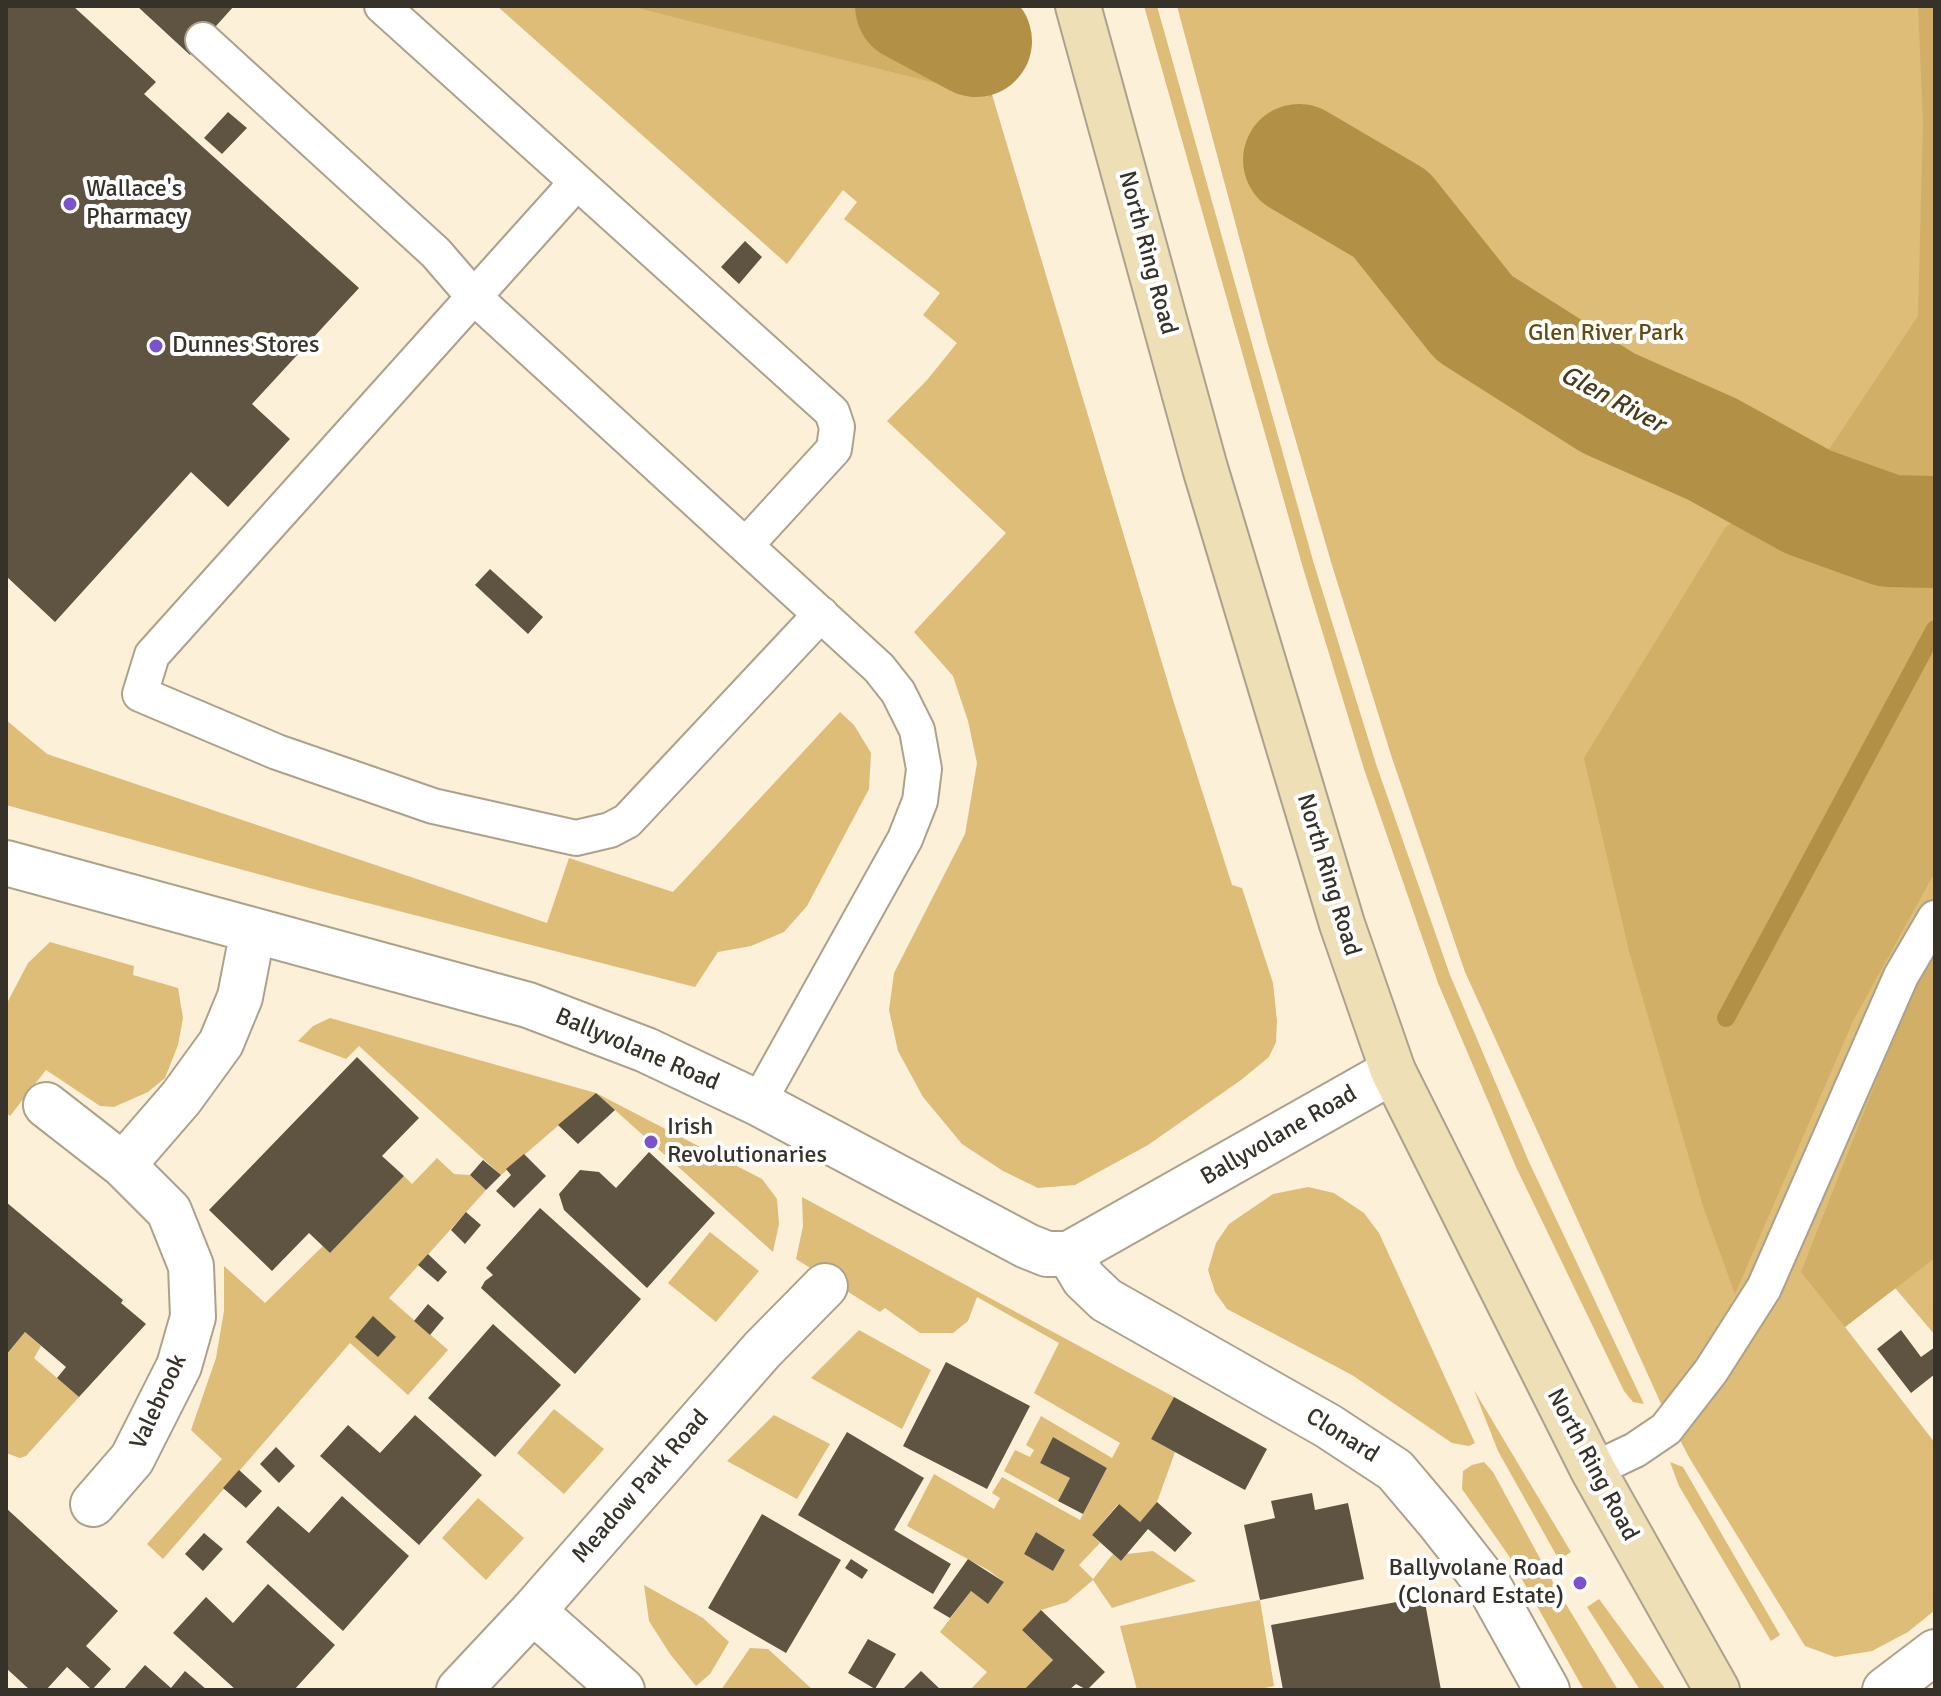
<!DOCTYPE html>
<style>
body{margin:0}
#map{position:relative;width:1941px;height:1696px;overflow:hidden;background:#fcf0d9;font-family:Signika,sans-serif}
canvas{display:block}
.frame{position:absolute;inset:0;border:8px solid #363229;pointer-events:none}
</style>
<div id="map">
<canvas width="1941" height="1696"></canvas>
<div class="frame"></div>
</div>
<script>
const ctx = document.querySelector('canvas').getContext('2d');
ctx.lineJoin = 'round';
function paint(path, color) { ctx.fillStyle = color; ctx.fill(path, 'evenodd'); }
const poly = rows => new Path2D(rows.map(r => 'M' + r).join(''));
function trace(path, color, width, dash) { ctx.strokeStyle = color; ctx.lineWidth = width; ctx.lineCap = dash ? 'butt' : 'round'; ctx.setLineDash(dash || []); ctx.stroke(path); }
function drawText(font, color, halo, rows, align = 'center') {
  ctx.font = font + ' Signika,sans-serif'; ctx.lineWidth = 8; ctx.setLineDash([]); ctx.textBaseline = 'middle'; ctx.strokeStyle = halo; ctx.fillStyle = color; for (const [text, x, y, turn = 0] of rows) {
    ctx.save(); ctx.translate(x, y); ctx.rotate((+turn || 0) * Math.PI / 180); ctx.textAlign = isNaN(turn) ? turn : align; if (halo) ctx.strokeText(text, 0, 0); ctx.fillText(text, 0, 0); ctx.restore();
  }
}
const green = poly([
 [497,6,634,6,993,98,1174,703,1232,885,1242,888,1273,983,1277,1021,1276,1042,1269,1057,1241,1080,1148,1145,1075,1185,1038,1188,1003,1171,962,1144,923,1097,898,1051,889,1010,894,973,965,834,977,763,968,721,953,676,914,632,1006,533,887,421,927,380,957,343,923,315,940,293,844,219,857,202,843,190,787,264],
 [1144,6,1157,6,1314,564,1376,764,1450,975,1529,1162,1644,1404,1633,1402,1624,1391,1516,1167,1438,983,1364,769,1303,568],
 [1177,6,1935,6,1935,1335,1895,1288,1845,1327,1935,1443,1935,1610,1908,1632,1872,1651,1835,1657,1805,1646,1690,1459,1663,1408,1465,972,1391,755,1331,562,1267,341],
 [840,712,854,725,871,753,869,789,807,906,784,932,751,946,718,952,695,987,309,888,6,805,6,720,47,754,547,923,569,858,673,892],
 [50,942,134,966,133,975,178,988,183,1018,178,1045,165,1078,148,1092,114,1107,100,1106,46,1070,10,1116,6,1113,6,1005,28,963],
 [330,1018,596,1093,762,1179,777,1199,779,1224,773,1252,596,1093,501,1175,359,1046,346,1059,298,1041,313,1026],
 [437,1158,454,1174,470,1175,486,1190,389,1298,448,1350,408,1395,350,1343,163,1559,147,1544,222,1459,191,1430,216,1358,224,1311,224,1266,265,1303,323,1246,330,1253,404,1176,412,1184],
 [1308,1187,1334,1193,1364,1213,1379,1233,1475,1443,1469,1446,1452,1443,1352,1375,1227,1309,1215,1292,1208,1270,1216,1243,1229,1224,1273,1194],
 [802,1197,1174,1397,1151,1439,1175,1452,1157,1502,1140,1522,1118,1504,1092,1535,1100,1543,1079,1565,1093,1579,1113,1554,1121,1561,1127,1554,1153,1551,1196,1581,1112,1608,1093,1580,1067,1602,1041,1610,1022,1630,1053,1660,1025,1690,970,1690,987,1672,940,1632,971,1591,988,1604,1004,1582,988,1570,907,1526,934,1474,994,1509,1000,1498,992,1493,1002,1477,1080,1520,1107,1468,1053,1437,1040,1463,1070,1478,1058,1501,1004,1471,1015,1450,1030,1457,1034,1450,1026,1445,1041,1416,1112,1458,1120,1443,1034,1393,1059,1343,977,1297,968,1321,953,1333,920,1333,885,1308,880,1312,796,1259,803,1226],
 [1036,1532,1065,1550,1053,1571,1024,1554],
 [710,1232,759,1271,716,1322,668,1283],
 [859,1330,931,1370,902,1429,811,1378],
 [25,1332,41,1346,34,1358,79,1397,26,1456,20,1458,6,1453,6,1355],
 [1474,1390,1571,1552,1559,1560,1498,1451],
 [554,1409,604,1449,564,1494,517,1453],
 [774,1415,830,1444,797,1499,727,1461],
 [1484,1462,1493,1472,1555,1586,1618,1690,1584,1690,1509,1556,1462,1489,1463,1471,1472,1465],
 [1670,1462,1683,1467,1780,1635,1771,1641,1679,1486],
 [478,1498,524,1538,486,1580,442,1538],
 [644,1585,703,1618,729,1642,710,1674,696,1686,670,1654,649,1621],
 [1599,1599,1666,1690,1640,1690,1587,1607],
 [1260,1600,1274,1686,1256,1690,1137,1690,1120,1626],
 [750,1648,768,1649,813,1690,721,1690]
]);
const forest = poly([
 [634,6,967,6,993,98,638,8],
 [1918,6,1935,6,1935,872,1853,1021,1735,1294,1703,1206,1629,951,1584,758,1725,528,1830,448,1918,316,1923,121],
 [1935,946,1935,1258,1845,1327,1801,1272,1897,1028]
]);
const stream = poly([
 [1726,1018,1935,629]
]);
const river = poly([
 [911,6,976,41],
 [1299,160,1391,214,1474,318,1608,403,1712,449,1808,502,1889,531,1935,532]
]);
const building = poly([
 [6,6,73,6,156,82,144,94,359,288,252,404,290,439,228,507,191,472,55,622,6,576],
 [137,6,234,6,190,55],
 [228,112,247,128,222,154,204,138],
 [745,241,762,257,739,284,721,267],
 [490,569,543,617,528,634,475,585],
 [357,1057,419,1118,382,1156,404,1176,330,1253,309,1233,272,1271,209,1210],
 [596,1093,615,1110,578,1144,558,1125],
 [649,1152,715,1213,647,1288,564,1210,559,1194,580,1170,599,1172,616,1188],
 [524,1154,546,1176,514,1208,496,1191,511,1175,506,1169],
 [483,1160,501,1175,486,1190,470,1175],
 [6,1202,123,1300,121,1303,146,1324,79,1397,57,1378,66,1367,25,1332,6,1355],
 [540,1208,641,1299,575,1374,481,1288,485,1281,493,1275,486,1268],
 [466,1212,481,1225,465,1244,451,1230],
 [428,1254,447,1272,438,1282,418,1265],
 [428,1304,444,1318,430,1335,414,1321],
 [373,1316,396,1337,378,1357,355,1337],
 [493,1324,561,1385,495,1457,428,1398],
 [1901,1330,1921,1357,1935,1347,1935,1374,1911,1393,1877,1349],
 [946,1362,1030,1406,987,1489,903,1446],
 [1174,1397,1267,1449,1245,1490,1151,1439],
 [415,1415,482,1475,419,1545,320,1456,348,1425,380,1453],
 [847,1432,924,1478,894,1530,951,1564,933,1594,798,1515],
 [1053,1437,1107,1468,1083,1514,1058,1501,1070,1478,1040,1463],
 [276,1447,295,1466,279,1483,260,1464],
 [239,1470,262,1491,246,1508,223,1488],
 [1312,1493,1315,1510,1348,1503,1364,1579,1260,1600,1244,1525,1275,1518,1271,1501],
 [342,1496,409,1556,343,1631,246,1542,278,1506,309,1533],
 [1157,1502,1192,1533,1175,1552,1148,1529,1121,1561,1092,1535,1119,1504,1140,1522],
 [6,1508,118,1611,86,1646,111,1669,92,1690,67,1667,46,1690,30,1690,6,1668],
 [762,1514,841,1560,786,1653,708,1608],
 [1036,1532,1065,1550,1053,1571,1024,1554],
 [204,1533,223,1549,203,1571,185,1554],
 [851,1559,868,1570,862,1579,845,1568],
 [968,1559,1004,1582,988,1604,971,1591,950,1618,933,1608],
 [268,1584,335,1645,294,1690,236,1690,173,1633,206,1597,233,1623],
 [1424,1597,1441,1690,1283,1690,1271,1625],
 [1041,1610,1105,1672,1087,1690,1076,1684,1069,1690,1024,1690,1053,1660,1022,1630],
 [868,1639,896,1654,875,1689,848,1673],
 [145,1665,171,1688,185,1671,207,1690,123,1690],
 [921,1671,941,1690,902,1690]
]);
const lane = poly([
 [382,6,832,412,837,427,834,449,746,545],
 [203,40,436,253,474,297,879,668,898,692,917,730,924,769,920,801,905,839,758,1103],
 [577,182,152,655,140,694,277,752,433,806,576,838,610,830,627,821,821,614],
 [1593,1470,1635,1450,1666,1429,1711,1371,1764,1288,1901,976,1935,918]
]);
const street = poly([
 [6,863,528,1005,646,1050,758,1103,1027,1246,1047,1254,1069,1254,1393,1071],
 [46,1105,123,1165,169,1211,191,1266,193,1317,179,1366,132,1459,93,1504],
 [123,1165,181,1098,221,1043,240,997,253,930],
 [1069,1254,1084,1279,1106,1300,1328,1426,1395,1470,1439,1522,1489,1586,1547,1690],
 [533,1611,622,1690],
 [459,1690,533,1611,762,1350,825,1286],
 [1885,1690,1935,1652]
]);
const secondary = poly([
 [1078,6,1205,468,1342,924,1393,1071,1593,1470,1717,1690]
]);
const markers = [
 [70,204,8,"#7a52cb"],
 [156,346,8,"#7a52cb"],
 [651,1142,8,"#7a52cb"],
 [1580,1583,8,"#7a52cb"]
];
const poiNames = [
 ["Wallace's",86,190],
 ["Pharmacy",86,218],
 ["Dunnes Stores",172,346],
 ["Irish",667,1128],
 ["Revolutionaries",667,1156],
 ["Ballyvolane Road",1564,1569,"right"],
 ["(Clonard Estate)",1564,1597,"right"]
];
const streetNames = [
 ["North Ring Road",1147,253,75],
 ["North Ring Road",1328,875,73],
 ["Ballyvolane Road",637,1050,23],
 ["Ballyvolane Road",1279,1136,-30],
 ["Valebrook",159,1402,-65],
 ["Clonard",1342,1436,32],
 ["North Ring Road",1592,1465,62],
 ["Meadow Park Road",641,1487,-49]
];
const parkNames = [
 ["Glen River Park",1606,334]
];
const waterNames = [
 ["Glen River",1612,400,28]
];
paint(green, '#ddbd78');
paint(forest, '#d2af66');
trace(stream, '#b29147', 18);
trace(river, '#b29147', 112);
paint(building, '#5e5441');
trace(lane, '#aca28c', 38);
trace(street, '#aca28c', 48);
trace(secondary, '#aca28c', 48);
trace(lane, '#fff', 34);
trace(street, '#fff', 44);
trace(secondary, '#eedfb6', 44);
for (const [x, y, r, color] of markers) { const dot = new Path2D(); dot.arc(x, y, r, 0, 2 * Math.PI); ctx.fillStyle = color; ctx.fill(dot); trace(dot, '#fff', 3); }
drawText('24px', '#363229', '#fff', poiNames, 'left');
drawText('24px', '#363229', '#fff', streetNames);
drawText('24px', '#634b13', '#fff', parkNames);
drawText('italic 26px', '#493a1a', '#fff', waterNames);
</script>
